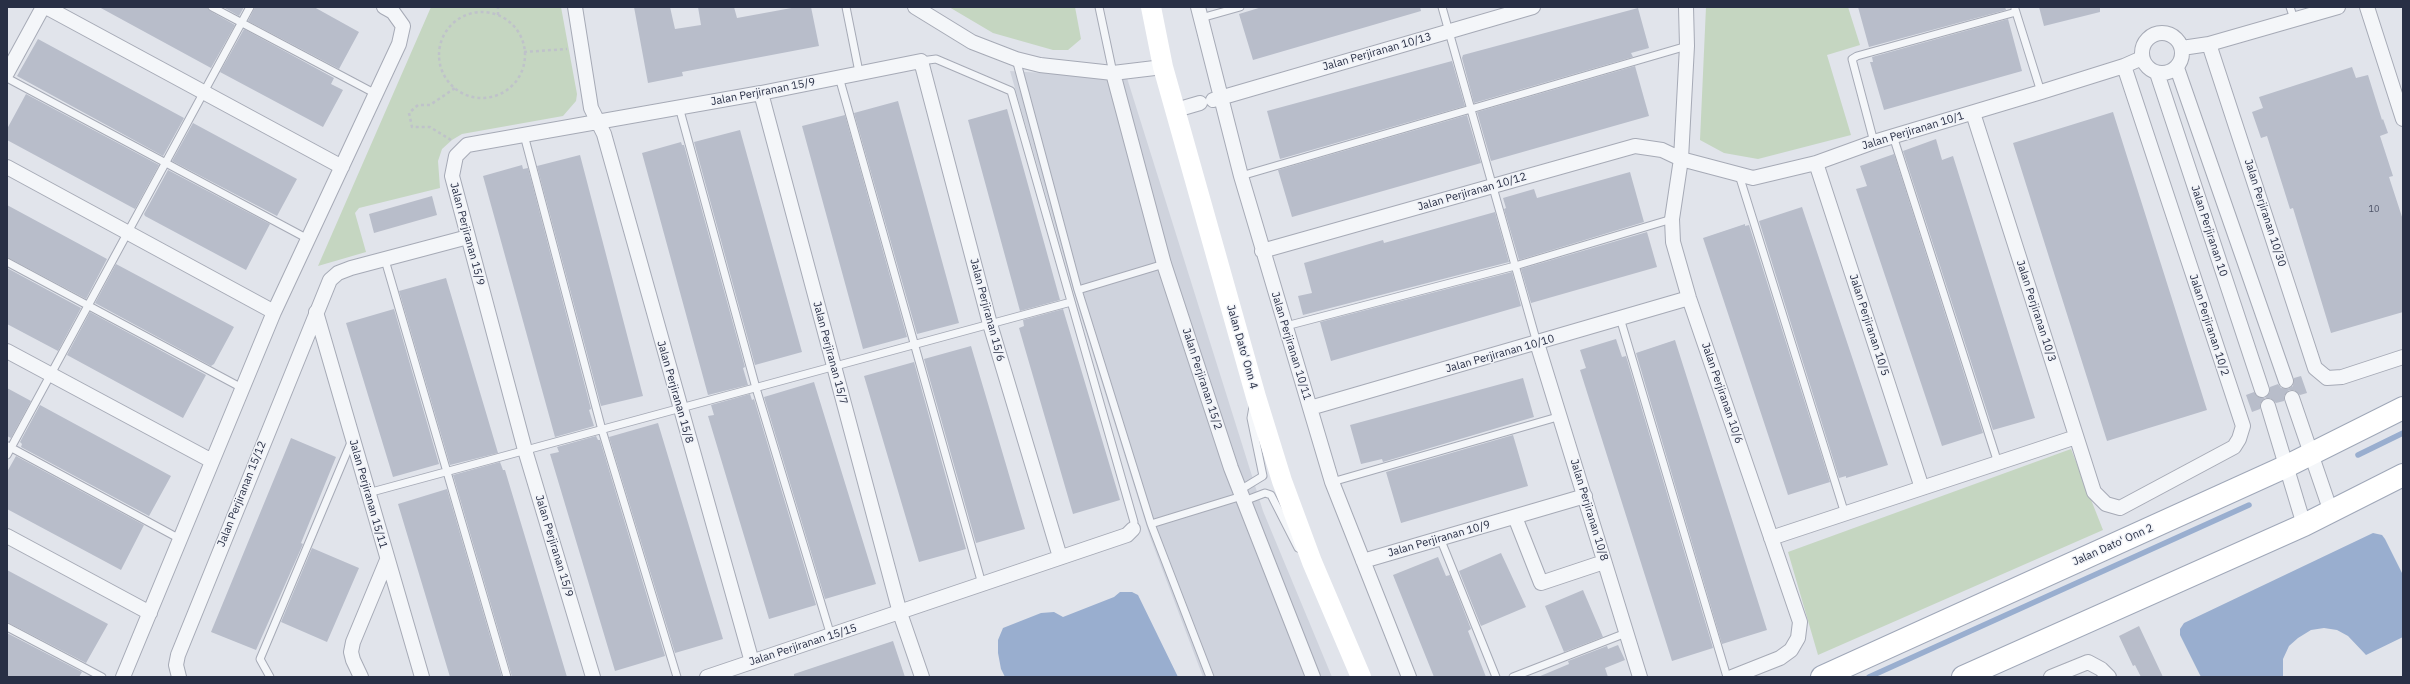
<!DOCTYPE html>
<style>
body{margin:0}
#map{position:relative;width:2410px;height:684px;overflow:hidden;background:#e1e4eb;font-family:"IBM Plex Sans",sans-serif}
canvas{display:block}
.frame{position:absolute;inset:0;border:8px solid #282f45;pointer-events:none}
</style>
<div id="map">
<canvas width="2410" height="684"></canvas>
<div class="frame"></div>
</div>
<script>
const ctx = document.querySelector('canvas').getContext('2d');
ctx.lineJoin = 'round';
function paint(path, color) { ctx.fillStyle = color; ctx.fill(path, 'evenodd'); }
const poly = rows => new Path2D(rows.map(r => 'M' + r).join(''));
function trace(path, color, width, dash) { ctx.strokeStyle = color; ctx.lineWidth = width; ctx.lineCap = dash ? 'butt' : 'round'; ctx.setLineDash(dash || []); ctx.stroke(path); }
function drawText(font, color, halo, rows, align = 'center') {
  ctx.font = font + ' "IBM Plex Sans",sans-serif'; ctx.lineWidth = 3; ctx.setLineDash([]); ctx.textBaseline = 'middle'; ctx.strokeStyle = halo; ctx.fillStyle = color; for (const [text, x, y, turn = 0] of rows) {
    ctx.save(); ctx.translate(x, y); ctx.rotate((+turn || 0) * Math.PI / 180); ctx.textAlign = isNaN(turn) ? turn : align; if (halo) ctx.strokeText(text, 0, 0); ctx.fillText(text, 0, 0); ctx.restore();
  }
}
const built = poly([
 [1010,71,1127,78,1263,511,1332,677,1203,677,1150,537,1079,310]
]);
const green = poly([
 [431,7,561,7,577,94,576,101,563,116,462,134,452,140,442,149,438,161,440,188,359,208,355,213,366,252,318,266],
 [949,7,1075,7,1081,39,1068,50,1053,50,993,33],
 [1706,7,1848,7,1860,45,1827,55,1851,135,1758,159,1724,153,1700,140],
 [2071,449,2103,530,1818,655,1788,552]
]);
const water = poly([
 [2373,533,2382,535,2385,539,2403,575,2403,637,2366,655,2348,636,2337,630,2324,628,2311,630,2298,638,2289,646,2283,659,2283,677,2201,677,2180,635,2180,629,2184,623],
 [1120,592,1132,592,1138,595,1178,677,1005,677,1001,669,998,653,998,640,1003,628,1041,613,1054,612,1063,617,1114,597]
]);
const stream = poly([
 [2358,455,2403,433],
 [1869,677,2249,505]
]);
const building = poly([
 [99,7,207,7,210,11,235,25,211,68],
 [223,7,244,7,239,16],
 [255,7,314,7,359,32,339,69,248,21],
 [634,7,670,7,675,29,701,25,698,7,734,7,737,18,797,7,811,7,819,46,682,72,683,76,648,83],
 [1262,7,1420,7,1421,11,1253,60,1239,14],
 [1858,7,2005,7,2006,10,1869,47],
 [2039,7,2100,7,2100,12,2044,26],
 [1638,8,1649,48,1631,53,1633,57,1474,103,1462,58,1463,55],
 [2008,19,2022,71,1884,110,1870,62,1873,62,1872,57],
 [244,29,334,78,331,84,343,90,323,127,220,72],
 [38,39,184,118,163,156,17,76],
 [1452,61,1465,106,1280,159,1267,111],
 [1635,66,1649,116,1491,161,1477,112],
 [2352,67,2356,78,2368,75,2382,120,2383,119,2388,133,2380,136,2393,176,2389,177,2403,220,2403,312,2331,333,2293,208,2290,209,2267,136,2261,138,2252,112,2263,108,2259,97],
 [26,94,159,165,135,209,7,140,7,129],
 [898,101,959,323,917,334,854,113],
 [1007,109,1060,300,1020,311,968,120],
 [2113,112,2207,410,2107,441,2013,143],
 [845,115,907,337,863,349,802,126],
 [1467,115,1481,163,1292,217,1278,170],
 [193,123,297,179,277,216,172,161],
 [740,130,802,352,755,365,694,142],
 [1936,139,1942,160,1953,156,2035,418,1993,430,1903,151],
 [681,142,682,145,684,145,745,367,743,368,748,385,708,395,642,153],
 [1894,154,1983,433,1942,446,1856,189,1867,186,1860,166],
 [580,155,643,396,601,406,537,166],
 [522,165,523,169,528,168,591,409,589,410,594,426,555,437,483,176],
 [168,170,270,224,246,270,145,216,144,214],
 [1630,172,1644,222,1519,260,1504,209,1506,208,1503,198,1534,189,1537,198],
 [432,196,437,215,374,233,369,214],
 [7,205,107,259,86,299,7,257],
 [1802,207,1888,465,1846,478,1846,476,1839,478,1759,221],
 [1495,212,1509,262,1303,315,1298,296,1312,293,1304,263,1383,240,1384,243],
 [1745,224,1745,226,1749,225,1830,482,1788,495,1703,238],
 [1647,232,1657,267,1531,303,1521,269],
 [116,264,234,327,214,364,211,366,95,303],
 [7,268,81,308,58,351,7,324],
 [1512,272,1521,306,1331,361,1320,322],
 [446,278,498,453,450,465,399,291],
 [394,309,439,464,393,477,346,323],
 [1063,309,1120,500,1073,514,1019,328,1024,326,1023,320],
 [90,312,206,375,183,418,67,355],
 [1616,339,1622,357,1626,356,1713,648,1672,661,1580,370,1586,368,1580,350],
 [1675,340,1767,630,1722,644,1636,353],
 [971,346,1025,529,976,543,924,359],
 [914,362,966,549,919,562,864,376],
 [2301,376,2307,393,2300,395,2294,390,2289,390,2284,396,2284,401,2276,403,2270,398,2265,398,2260,404,2260,409,2252,412,2246,395,2254,392,2260,398,2265,398,2270,392,2270,387,2278,384,2281,388,2288,389,2293,386,2294,378],
 [1523,378,1534,417,1383,462,1382,459,1361,464,1350,425],
 [814,382,876,584,825,599,764,397],
 [7,388,31,401,11,438,7,436],
 [750,394,752,400,754,399,816,605,769,619,708,416,714,415,711,405],
 [40,405,171,476,149,516,21,447,22,444,20,442],
 [658,423,723,639,675,653,609,437],
 [1513,435,1528,486,1401,523,1386,472],
 [596,436,598,440,600,440,665,656,615,671,550,454,559,452,557,447],
 [291,438,336,457,301,543,303,544,256,650,211,632],
 [16,456,144,525,121,570,7,509,7,472],
 [500,462,503,470,505,470,567,677,512,677,453,475],
 [447,489,502,677,450,677,398,504],
 [312,548,359,568,327,642,281,622],
 [1501,553,1526,607,1481,626,1459,571],
 [1438,557,1446,576,1450,575,1471,629,1468,631,1486,677,1434,677,1393,575],
 [7,570,108,624,86,663,7,622],
 [1583,590,1603,637,1564,652,1545,606],
 [2139,626,2163,677,2141,677,2135,665,2133,666,2119,636],
 [7,633,82,672,79,677,7,677],
 [893,641,905,677,794,677,794,674],
 [1618,645,1625,660,1605,668,1608,677,1538,677,1569,664,1568,661,1607,646,1608,649]
]);
const path = poly([
 '439 55a43 43 0 1 1 86 0a43 43 0 1 1-86 0Z',
 [498,15,498,7],
 [524,52,567,49],
 [451,140,430,127,412,127,409,113,418,105,430,105,455,88]
]);
const lane = poly([
 [212,7,376,94],
 [846,7,859,72],
 [1099,7,1113,73],
 [1442,7,1537,343],
 [2290,7,2294,19],
 [2015,9,2041,92],
 [1201,18,1240,7],
 [1016,59,1078,290,1151,524,1210,677],
 [921,61,936,59,1011,91,1134,522,1133,529],
 [839,77,982,584],
 [7,78,308,239],
 [679,107,756,388,831,636],
 [524,135,602,430,677,677],
 [1893,136,1998,463],
 [1874,142,1852,59,1857,56,2016,12],
 [1739,175,1845,514],
 [1241,176,1687,46],
 [385,260,507,677],
 [7,262,242,388],
 [1078,290,1164,264],
 [1620,318,1727,677],
 [1286,326,1515,266,1672,219],
 [8,446,180,539],
 [7,455,250,7],
 [1332,482,1561,416],
 [1240,490,1263,476,1251,418,1253,407],
 [368,493,1071,302],
 [1244,501,1265,493,1271,495,1298,548],
 [1151,524,1242,496],
 [1440,538,1496,677],
 [7,627,102,677],
 [270,677,260,659,352,440],
 [1513,677,1626,633]
]);
const street = poly([
 [46,7,342,167],
 [575,7,591,108,604,134,752,662],
 [915,7,972,42,1016,59,1040,65,1113,73,1163,67],
 [1198,7,1241,176,1332,482,1409,677],
 [1686,7,1687,46,1681,159,1672,219,1673,242,1689,298,1800,622,1798,638,1791,650,1780,658,1732,677],
 [2367,7,2403,119],
 '2142 53a20 20 0 1 1 40 0a20 20 0 1 1-40 0Z',
 [2209,44,2315,368,2327,378,2342,377,2403,357],
 [2182,48,2209,44,2338,7],
 [2177,68,2286,381],
 [7,73,43,7],
 [1113,73,1164,264,1231,468,1313,677],
 [2157,73,2262,390],
 [761,93,900,613,922,677],
 [1213,100,1533,7],
 [1176,110,1200,103],
 [1973,113,2094,492,2106,504,2120,508,2234,447,2239,439,2243,426,2124,66],
 [1816,163,1922,488],
 [7,167,274,312],
 [1262,251,1635,146,1662,150,1681,159,1753,178,1816,163,1874,142,2041,92,2124,66,2142,58],
 [316,312,422,677],
 [1537,343,1640,677],
 [7,351,212,461],
 [2292,398,2331,512],
 [2268,406,2304,525],
 [1310,408,1689,298],
 [1515,517,1541,583,1604,562],
 [7,536,150,613],
 [1771,538,2076,437],
 [1363,561,1585,496],
 [123,677,274,312,399,44,403,26,393,12,384,7],
 [179,677,176,665,178,655,330,280,338,273,351,268,468,237],
 [361,677,353,660,351,652,353,642,387,560],
 [593,677,525,450,452,176,456,156,467,145,761,93,921,61,990,324,1060,557],
 [707,677,1127,535,1133,529],
 [2051,677,2088,662,2101,669,2109,677]
]);
const secondary = poly([
 [1151,7,1163,67,1256,397,1282,481,1312,562,1361,677]
]);
const primary = poly([
 [1822,677,2287,466,2403,408],
 [1963,677,2304,525,2403,475]
]);
const numberNames = [
 ["10",2374,209]
];
const streetNames = [
 ["Jalan Perjiranan 10/13",1377,52,-16],
 ["Jalan Perjiranan 15/9",763,92,-11],
 ["Jalan Perjiranan 10/1",1913,131,-17],
 ["Jalan Perjiranan 10/12",1472,192,-16],
 ["Jalan Perjiranan 10/30",2265,213,72],
 ["Jalan Perjiranan 10",2209,231,72],
 ["Jalan Perjiranan 15/9",467,234,75],
 ["Jalan Perjiranan 15/6",987,310,75],
 ["Jalan Perjiranan 10/3",2036,311,72],
 ["Jalan Perjiranan 10/5",1869,325,72],
 ["Jalan Perjiranan 10/2",2209,325,72],
 ["Jalan Perjiranan 10/11",1291,346,73],
 ["Jalan Dato' Onn 4",1242,347,74],
 ["Jalan Perjiranan 15/7",830,353,75],
 ["Jalan Perjiranan 10/10",1500,354,-16],
 ["Jalan Perjiranan 15/2",1202,379,72],
 ["Jalan Perjiranan 15/8",675,392,74],
 ["Jalan Perjiranan 10/6",1722,393,71],
 ["Jalan Perjiranan 15/12",242,494,-68],
 ["Jalan Perjiranan 15/11",368,494,74],
 ["Jalan Perjiranan 10/8",1589,510,73],
 ["Jalan Perjiranan 10/9",1439,539,-16],
 ["Jalan Dato' Onn 2",2113,545,-24],
 ["Jalan Perjiranan 15/9",554,546,73],
 ["Jalan Perjiranan 15/15",803,645,-18]
];
paint(built, '#cfd3dd');
paint(green, '#c5d6c1');
paint(water, '#99aecf');
trace(stream, '#99aecf', 5.5);
paint(building, '#b8bdca');
trace(lane, '#a6aab6', 9);
trace(street, '#a6aab6', 16);
trace(primary, '#9fa7b8', 24);
trace(path, '#bfc2ca', 2.5, [3, 3]);
trace(lane, '#f4f6f9', 7);
trace(street, '#f4f6f9', 14);
trace(secondary, '#fff', 20);
trace(primary, '#fff', 22);
drawText('9px', '#4c5266', null, numberNames);
drawText('11px', '#282f45', '#f1f3f8', streetNames);
</script>
